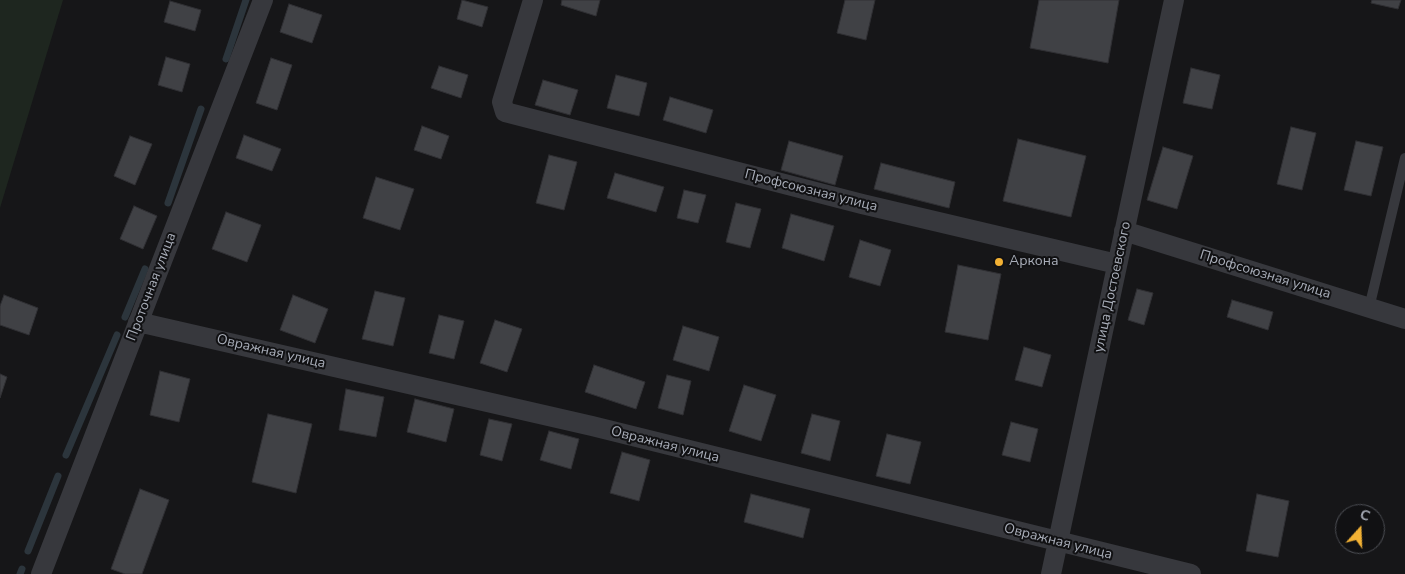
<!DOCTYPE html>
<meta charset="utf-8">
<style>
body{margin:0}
#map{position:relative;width:1405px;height:574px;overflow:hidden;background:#161618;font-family:"Nunito Sans",sans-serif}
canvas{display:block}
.north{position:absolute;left:1335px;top:504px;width:50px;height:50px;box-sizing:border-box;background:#111113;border:1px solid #4d4f55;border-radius:50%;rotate:20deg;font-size:14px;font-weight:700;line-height:20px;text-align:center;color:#a8adb8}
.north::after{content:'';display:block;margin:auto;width:18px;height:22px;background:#f2b134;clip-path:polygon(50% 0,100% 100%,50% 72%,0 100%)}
</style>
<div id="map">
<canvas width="1405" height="574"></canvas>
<div class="north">С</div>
</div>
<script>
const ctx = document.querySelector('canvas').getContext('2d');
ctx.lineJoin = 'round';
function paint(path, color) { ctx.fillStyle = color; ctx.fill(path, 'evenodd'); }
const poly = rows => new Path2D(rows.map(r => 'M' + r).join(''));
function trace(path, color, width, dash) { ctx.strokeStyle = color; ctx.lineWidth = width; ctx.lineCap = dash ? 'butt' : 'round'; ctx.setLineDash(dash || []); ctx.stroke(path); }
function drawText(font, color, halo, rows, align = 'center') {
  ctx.font = font + ' "Nunito Sans",sans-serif'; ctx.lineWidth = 4; ctx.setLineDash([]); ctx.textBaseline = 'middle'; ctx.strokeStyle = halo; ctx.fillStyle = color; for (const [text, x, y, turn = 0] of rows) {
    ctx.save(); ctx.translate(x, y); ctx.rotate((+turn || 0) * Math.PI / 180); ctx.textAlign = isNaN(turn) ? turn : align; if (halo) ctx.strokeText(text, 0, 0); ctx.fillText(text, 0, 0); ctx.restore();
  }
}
const green = poly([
 [0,0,63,0,0,208]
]);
const stream = poly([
 [226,59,246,0],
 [168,203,201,109],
 [125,317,145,269],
 [66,455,117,335],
 [28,551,58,476],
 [20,574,22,569]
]);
const building = poly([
 [462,0,488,7,482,27,457,19,462,0],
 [562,0,600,0,596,16,561,5,562,0],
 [845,0,875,0,866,40,837,33,845,0],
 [1039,0,1119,0,1108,63,1030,48,1039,0],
 [1372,0,1401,0,1398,9,1371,3,1372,0],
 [170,1,201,10,195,31,164,22,170,1],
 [289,4,322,15,312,43,280,32,289,4],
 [166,57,190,64,182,92,158,85,166,57],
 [271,58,292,65,277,110,256,103,271,58],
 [439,66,468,75,461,98,431,88,439,66],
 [1191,68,1220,75,1212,109,1183,103,1191,68],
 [616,75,647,83,639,116,607,108,616,75],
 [543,80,578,90,570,115,535,105,543,80],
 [670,97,713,110,706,133,663,120,670,97],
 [422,126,449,136,441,159,414,150,422,126],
 [1291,127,1316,133,1302,190,1277,184,1291,127],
 [244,135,281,149,272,171,236,158,244,135],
 [130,136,152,144,135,185,114,176,130,136],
 [1018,139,1086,156,1071,217,1003,201,1018,139],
 [789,141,843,156,835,185,781,170,789,141],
 [1356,141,1383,147,1371,196,1344,190,1356,141],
 [1163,147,1193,156,1177,209,1147,200,1163,147],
 [549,155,577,162,564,210,536,203,549,155],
 [881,163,955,182,949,208,874,189,881,163],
 [615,173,664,187,656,212,607,198,615,173],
 [376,177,414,189,400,230,363,218,376,177],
 [684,190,706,195,698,223,677,218,684,190],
 [736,203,761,209,750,248,726,242,736,203],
 [134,206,157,216,143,249,120,239,134,206],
 [226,212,261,225,247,262,212,249,226,212],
 [791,214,834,226,824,261,782,248,791,214],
 [860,240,891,250,880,286,849,277,860,240],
 [958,265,1001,274,988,340,945,332,958,265],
 [1137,289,1153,293,1144,325,1128,320,1137,289],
 [375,291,405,298,393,346,362,339,375,291],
 [4,295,38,308,29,335,0,325,0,306,4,295],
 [293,295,328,309,315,343,280,330,293,295],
 [1232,300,1273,312,1268,330,1227,317,1232,300],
 [439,315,464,321,454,359,429,353,439,315],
 [495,320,522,329,507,372,480,363,495,320],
 [683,326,719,337,709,371,673,360,683,326],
 [1024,347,1051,355,1042,387,1015,380,1024,347],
 [594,365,645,382,636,409,585,392,594,365],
 [160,371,190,379,179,422,150,415,160,371],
 [0,374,7,377,0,398,0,374],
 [667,375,691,381,683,415,658,408,667,375],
 [744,385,776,395,761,441,729,431,744,385],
 [346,389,384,397,376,437,339,430,346,389],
 [415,399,454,409,446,442,407,432,415,399],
 [268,414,312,424,296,493,252,482,268,414],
 [812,414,840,421,830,461,801,453,812,414],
 [489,419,512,424,502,461,480,455,489,419],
 [1011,422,1038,429,1030,462,1002,455,1011,422],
 [549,431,579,439,571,469,540,460,549,431],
 [887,434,921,442,910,484,876,476,887,434],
 [622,452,650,460,639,501,610,493,622,452],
 [140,489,169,500,142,574,125,574,111,569,140,489],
 [751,494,810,509,803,538,744,522,751,494],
 [1257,494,1289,501,1278,557,1246,551,1257,494]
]);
const lane = poly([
 [1369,308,1405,158]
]);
const street = poly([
 [533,0,502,102,505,112,862,204,1117,264],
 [1124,231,1405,319],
 [138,322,592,426,1191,574],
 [41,574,263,0],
 [1051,574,1174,0]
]);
const markers = [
 [999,262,5,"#f2b134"]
];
const streetNames = [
 ["Профсоюзная улица",811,191,14],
 ["Профсоюзная улица",1265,275,17],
 ["Проточная улица",152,287,-69],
 ["улица Достоевского",1113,287,-78],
 ["Овражная улица",271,352,13],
 ["Овражная улица",665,445,14],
 ["Овражная улица",1058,542,14]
];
const poiNames = [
 ["Аркона",1009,262]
];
paint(green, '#1e261f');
trace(stream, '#2c353c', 7);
paint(building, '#404145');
trace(building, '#303034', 1);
trace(lane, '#37383d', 10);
trace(street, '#37383d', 20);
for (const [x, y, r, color] of markers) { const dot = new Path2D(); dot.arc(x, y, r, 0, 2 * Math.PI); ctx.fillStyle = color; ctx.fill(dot); trace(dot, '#111113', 2); }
drawText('14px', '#a8adb8', '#111113', streetNames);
drawText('14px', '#a8adb8', '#111113', poiNames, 'left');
</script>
